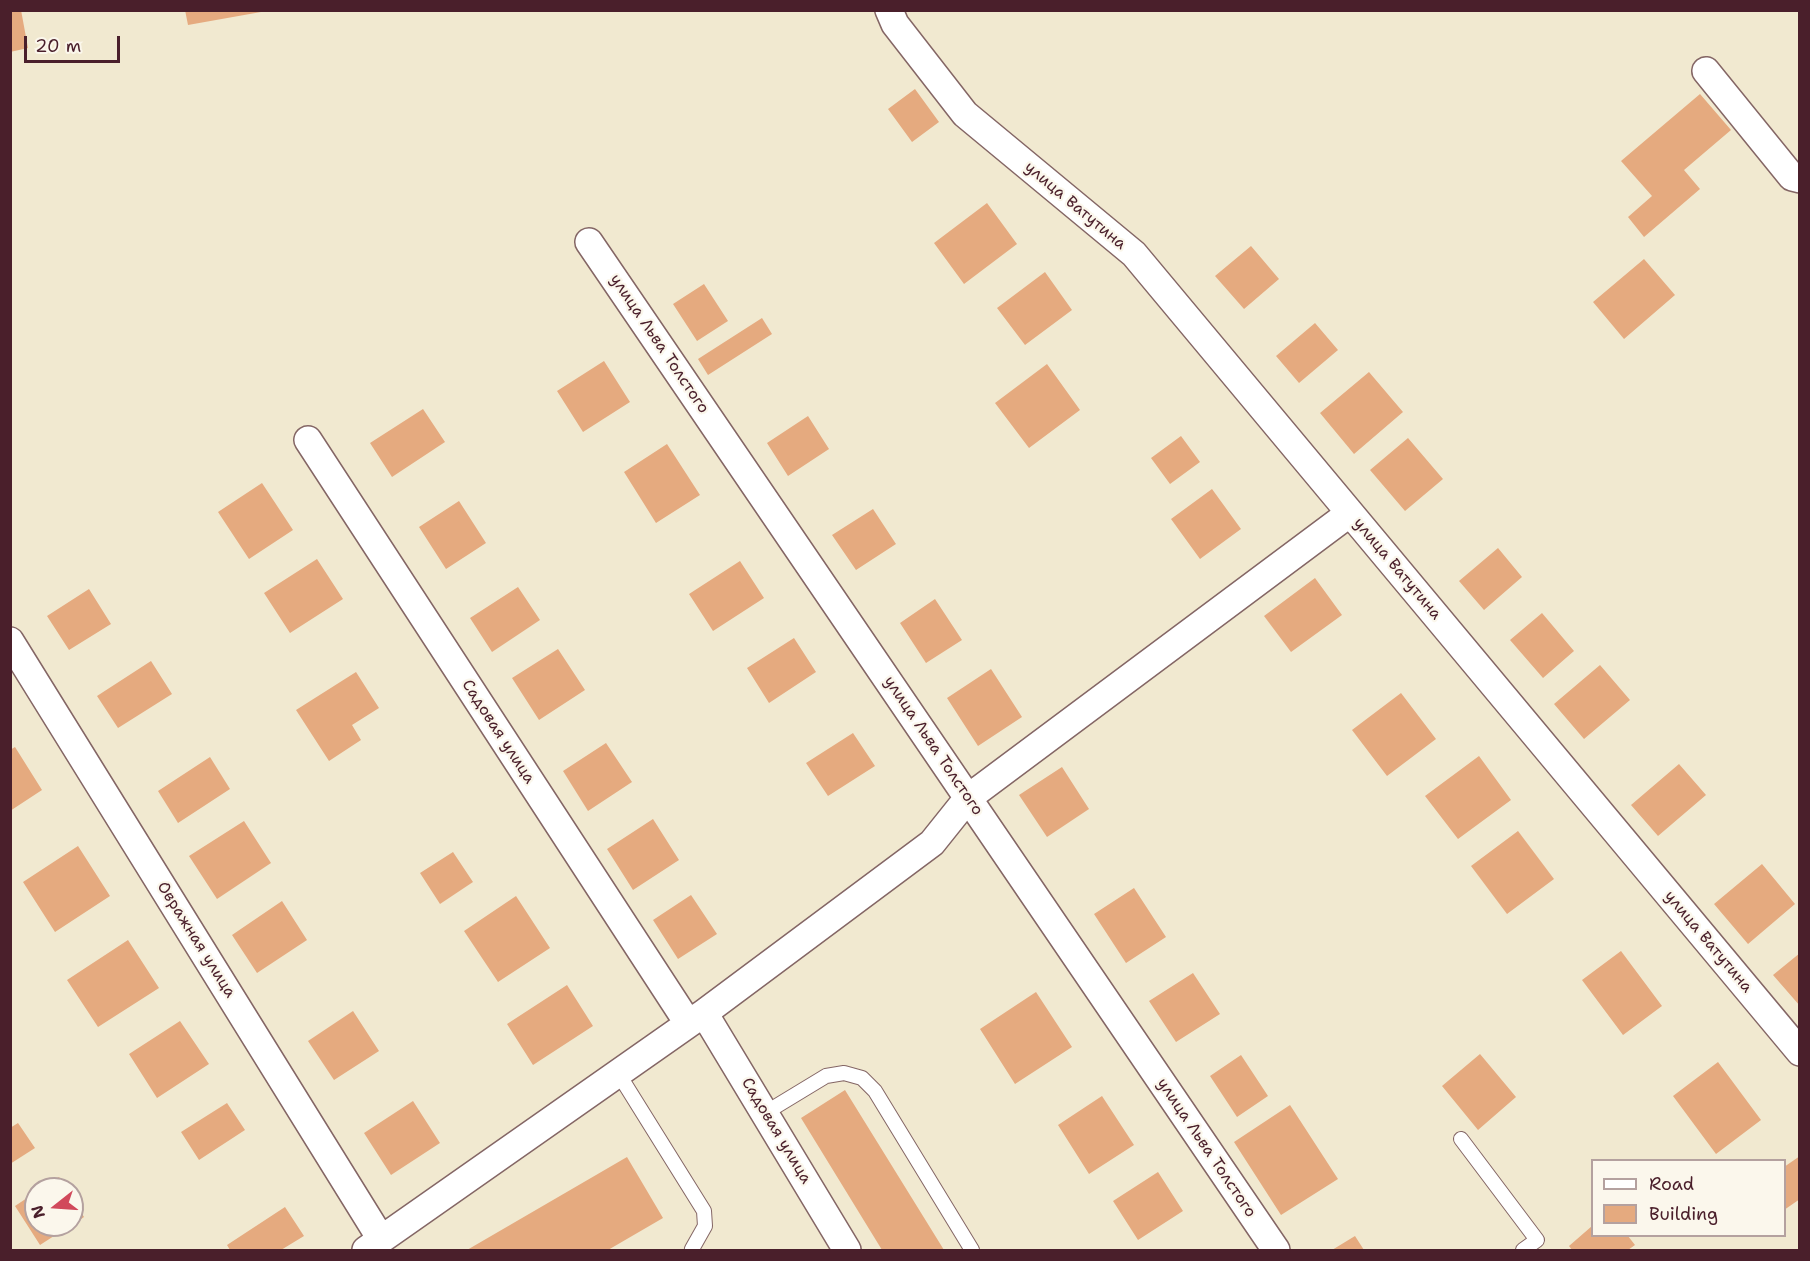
<!DOCTYPE html>
<meta charset="utf-8">
<style>
body{margin:0}
#map{position:relative;width:1810px;height:1261px;overflow:hidden;background:#f1e9d0;font-family:"Shantell Sans",sans-serif}
canvas{display:block}
.frame{position:absolute;inset:0;border:12px solid #4a1f2b;pointer-events:none}
.legend{position:absolute;left:1591px;top:1159px;width:195px;height:78px;box-sizing:border-box;background:#fbf7ec;border:2px solid #b4a19f;margin:0;padding:8px 10px;list-style:none;font-size:18px;color:#4a1f2b}
.legend li{display:flex;align-items:center;gap:12px;height:30px}
.legend b{width:30px;border:2px solid #b4a19f}
.north{position:absolute;left:24px;top:1177px;width:60px;height:60px;box-sizing:border-box;background:#fbf7ec;border:2px solid #b4a19f;border-radius:50%;rotate:253deg;font-size:16px;font-weight:700;line-height:24px;text-align:center;color:#4a1f2b}
.north::after{content:'';display:block;margin:auto;width:21px;height:27px;background:#d1495b;clip-path:polygon(50% 0,100% 100%,50% 72%,0 100%)}
.scale{position:absolute;left:24px;top:36px;width:96px;height:27px;box-sizing:border-box;border:3px solid #4a1f2b;border-top:0;padding-left:8px;font-size:18px;line-height:21px;white-space:nowrap;color:#4a1f2b;-webkit-text-stroke:4px #fbf7ec;paint-order:stroke}
</style>
<div id="map">
<canvas width="1810" height="1261"></canvas>
<div class="frame"></div>
<ul class="legend">
<li><b style="height:8px;background:#fff"></b>Road</li>
<li><b style="height:16px;background:#e5aa7f"></b>Building</li>
</ul>
<div class="north">N</div>
<div class="scale">20 m</div>
</div>
<script>
const ctx = document.querySelector('canvas').getContext('2d');
ctx.lineJoin = 'round';
function paint(path, color) { ctx.fillStyle = color; ctx.fill(path, 'evenodd'); }
const poly = rows => new Path2D(rows.map(r => 'M' + r).join(''));
function trace(path, color, width, dash) { ctx.strokeStyle = color; ctx.lineWidth = width; ctx.lineCap = dash ? 'butt' : 'round'; ctx.setLineDash(dash || []); ctx.stroke(path); }
function drawText(font, color, halo, rows, align = 'center') {
  ctx.font = font + ' "Shantell Sans",sans-serif'; ctx.lineWidth = 4.5; ctx.setLineDash([]); ctx.textBaseline = 'middle'; ctx.strokeStyle = halo; ctx.fillStyle = color; for (const [text, x, y, turn = 0] of rows) {
    ctx.save(); ctx.translate(x, y); ctx.rotate((+turn || 0) * Math.PI / 180); ctx.textAlign = isNaN(turn) ? turn : align; if (halo) ctx.strokeText(text, 0, 0); ctx.fillText(text, 0, 0); ctx.restore();
  }
}
const building = poly([
 [10,10,21,10,28,48,10,52],
 [185,10,260,10,261,12,188,25],
 [915,89,939,122,912,142,888,109],
 [1700,94,1731,130,1684,170,1700,189,1644,237,1628,217,1652,196,1621,161],
 [987,203,1017,244,964,284,934,243],
 [1251,246,1279,279,1244,309,1215,276],
 [1644,259,1675,295,1624,339,1593,302],
 [1045,272,1072,310,1025,345,997,308],
 [704,284,728,321,697,341,673,304],
 [762,318,772,334,708,375,698,359],
 [1315,323,1338,350,1299,383,1276,356],
 [604,361,630,402,583,432,557,391],
 [1047,364,1080,410,1029,448,995,403],
 [1369,372,1403,412,1354,454,1320,413],
 [423,409,445,442,392,477,370,443],
 [808,416,829,449,788,476,767,443],
 [1181,436,1200,462,1170,484,1151,458],
 [1408,438,1443,479,1405,511,1370,470],
 [667,444,700,495,656,523,624,472],
 [262,483,293,530,249,559,218,512],
 [1212,489,1241,529,1200,559,1171,519],
 [459,501,486,543,446,569,419,527],
 [873,509,896,544,856,570,832,535],
 [1498,548,1522,577,1484,610,1459,581],
 [317,559,343,599,290,633,264,593],
 [740,561,764,598,713,631,689,594],
 [1315,578,1342,615,1291,652,1264,616],
 [518,587,540,620,492,652,470,618],
 [89,589,111,624,69,650,47,616],
 [935,599,962,640,926,663,900,623],
 [1542,613,1574,651,1543,678,1510,640],
 [794,638,816,672,769,703,747,668],
 [558,649,585,690,539,720,512,678],
 [151,661,172,694,118,728,97,696],
 [1600,665,1630,700,1584,739,1554,704],
 [991,669,1022,717,978,746,947,698],
 [356,672,379,708,352,725,361,740,329,761,296,710],
 [1401,693,1436,739,1387,776,1352,730],
 [853,733,875,766,828,796,806,763],
 [606,743,632,782,588,811,563,771],
 [15,747,42,790,10,811,10,750],
 [1479,756,1511,800,1458,839,1425,796],
 [210,757,230,789,178,823,158,791],
 [1679,764,1706,795,1658,836,1631,805],
 [1062,767,1089,809,1047,837,1019,795],
 [653,819,679,860,633,890,607,849],
 [244,821,271,863,217,899,189,856],
 [1518,831,1554,879,1507,914,1471,866],
 [78,846,110,896,55,932,23,882],
 [453,852,473,882,440,904,420,873],
 [1762,864,1795,904,1748,944,1714,904],
 [1134,888,1166,937,1126,963,1094,914],
 [691,895,717,934,678,959,653,920],
 [516,896,550,948,498,982,464,931],
 [282,901,307,940,257,973,232,935],
 [128,940,159,988,98,1027,67,980],
 [1621,951,1662,1006,1623,1035,1582,980],
 [1800,953,1800,1006,1773,975],
 [1193,973,1220,1014,1176,1042,1149,1001],
 [567,985,593,1026,533,1065,507,1024],
 [1036,992,1072,1047,1015,1084,980,1029],
 [353,1011,379,1051,334,1080,308,1041],
 [180,1021,209,1064,157,1098,129,1054],
 [1480,1054,1516,1097,1478,1130,1442,1086],
 [1241,1055,1268,1096,1237,1117,1210,1076],
 [1718,1062,1761,1120,1716,1154,1673,1096],
 [845,1090,944,1250,882,1250,801,1118],
 [1102,1096,1134,1145,1089,1174,1058,1125],
 [413,1101,440,1143,391,1175,364,1133],
 [227,1103,245,1130,199,1160,181,1132],
 [1290,1105,1338,1179,1281,1215,1234,1142],
 [18,1123,35,1148,10,1164,10,1128],
 [1800,1156,1800,1199,1784,1210,1784,1167],
 [627,1157,663,1218,608,1250,467,1250],
 [1158,1172,1183,1211,1138,1240,1113,1201],
 [59,1177,67,1189,40,1189],
 [36,1192,36,1225,71,1225,40,1245,15,1206],
 [72,1197,84,1217,72,1225],
 [285,1207,304,1236,281,1250,230,1250,227,1245],
 [1592,1226,1592,1236,1628,1236,1635,1245,1628,1250,1572,1250,1569,1246],
 [1355,1236,1364,1250,1332,1250]
]);
const lane = poly([
 [618,1073,704,1211,705,1226,692,1249,693,1250],
 [765,1113,826,1076,844,1073,862,1078,875,1091,972,1250],
 [1461,1139,1537,1240,1523,1250]
]);
const street = poly([
 [889,10,895,24,965,114,1134,254,1800,1052],
 [1706,71,1792,177,1800,179],
 [589,242,1276,1250],
 [308,440,688,1023],
 [10,641,381,1239],
 [704,1013,847,1250],
 [366,1250,704,1013,932,843,968,798,1350,513]
]);
const streetNames = [
 ["улица Ватутина",1075,206,40],
 ["улица Льва Толстого",659,344,56],
 ["улица Ватутина",1397,569,50],
 ["Садовая улица",498,732,57],
 ["улица Льва Толстого",933,746,56],
 ["Овражная улица",196,940,58],
 ["улица Ватутина",1708,942,50],
 ["Садовая улица",776,1131,59],
 ["улица Льва Толстого",1206,1148,56]
];
paint(building, '#e5aa7f');
trace(lane, '#846665', 16);
trace(street, '#846665', 30);
trace(lane, '#fff', 14);
trace(street, '#fff', 27);
drawText('16px', '#4a1f2b', '#fbf7ec', streetNames);
</script>
